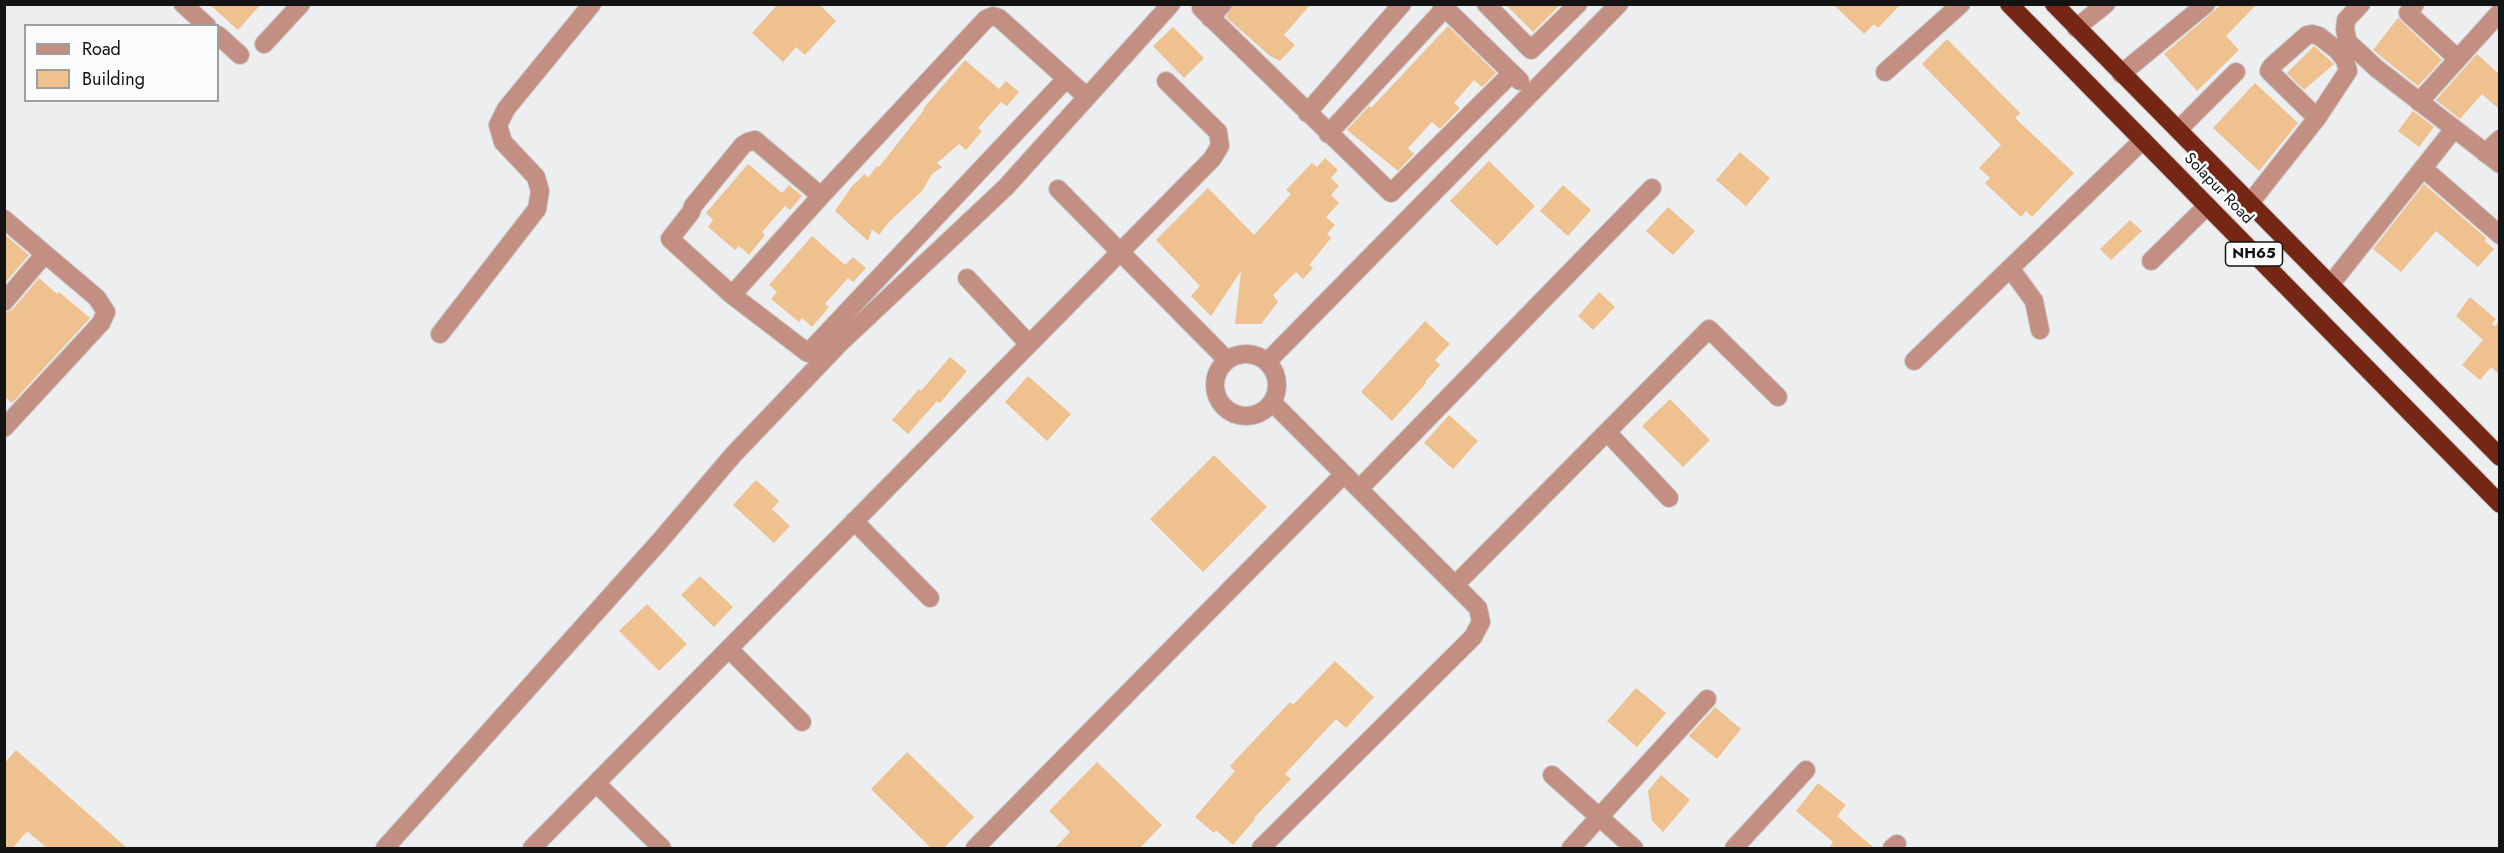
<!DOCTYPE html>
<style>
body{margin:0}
#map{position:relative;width:2504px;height:853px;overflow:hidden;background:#edeeef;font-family:Jost,sans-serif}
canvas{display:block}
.frame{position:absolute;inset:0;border:6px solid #131314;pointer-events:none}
.legend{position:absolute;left:24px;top:24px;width:195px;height:78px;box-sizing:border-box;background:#fafbfc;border:2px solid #9e9e9f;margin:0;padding:8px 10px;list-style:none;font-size:18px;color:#131314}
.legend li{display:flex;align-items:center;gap:12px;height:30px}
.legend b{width:30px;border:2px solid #9e9e9f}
</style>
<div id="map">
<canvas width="2504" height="853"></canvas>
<div class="frame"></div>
<ul class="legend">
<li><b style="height:8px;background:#c28f82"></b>Road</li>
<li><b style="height:16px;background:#eec18e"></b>Building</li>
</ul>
</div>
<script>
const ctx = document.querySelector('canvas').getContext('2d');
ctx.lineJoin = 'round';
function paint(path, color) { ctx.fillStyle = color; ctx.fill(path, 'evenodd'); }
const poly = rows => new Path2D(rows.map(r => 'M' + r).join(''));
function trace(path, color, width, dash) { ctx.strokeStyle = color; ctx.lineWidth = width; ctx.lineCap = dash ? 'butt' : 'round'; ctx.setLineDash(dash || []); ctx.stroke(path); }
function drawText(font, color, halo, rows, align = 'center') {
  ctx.font = font + ' Jost,sans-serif'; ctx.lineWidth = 5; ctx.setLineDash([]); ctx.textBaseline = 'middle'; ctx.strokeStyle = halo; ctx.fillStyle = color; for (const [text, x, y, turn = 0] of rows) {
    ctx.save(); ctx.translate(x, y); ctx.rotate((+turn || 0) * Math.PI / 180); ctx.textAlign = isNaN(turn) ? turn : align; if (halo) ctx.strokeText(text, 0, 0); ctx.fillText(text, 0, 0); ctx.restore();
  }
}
const building = poly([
 [209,4,261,4,238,30],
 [778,4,819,4,836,21,805,55,796,47,783,62,752,33],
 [1234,4,1311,4,1284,35,1295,45,1280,61,1270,56,1226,17],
 [1505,4,1561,4,1533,32],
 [1833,4,1901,4,1878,28,1874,24,1864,34],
 [2222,4,2257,4,2226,36,2239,50,2197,91,2164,54],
 [2398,18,2442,60,2418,86,2373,50],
 [1448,26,1496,73,1482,87,1474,80,1454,103,1460,108,1440,129,1432,122,1408,148,1414,154,1398,171,1347,130,1369,106,1371,108],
 [1173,27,1204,58,1184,78,1153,46],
 [1947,39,2020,113,2015,118,2074,173,2032,217,2026,211,2021,217,1985,183,1990,178,1979,168,2001,145,1922,64],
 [2314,46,2334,64,2304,90,2287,73],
 [2477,54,2499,74,2499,109,2482,94,2460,119,2436,100],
 [965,60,999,89,1006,81,1019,92,1007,106,1001,102,978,128,982,131,966,150,959,144,937,163,942,167,932,174,922,191,888,223,879,235,872,229,868,241,835,211,852,186,865,174,868,178,877,166,879,167,924,110,923,109],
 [2255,83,2298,123,2259,171,2213,128],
 [2413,111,2434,127,2419,147,2398,131],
 [1740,152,1770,178,1746,206,1716,180],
 [1325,158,1338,170,1331,178,1339,186,1331,195,1339,203,1326,217,1335,225,1327,234,1331,238,1309,265,1313,268,1303,279,1296,272,1273,295,1278,302,1261,324,1235,324,1241,271,1211,316,1191,296,1200,286,1156,240,1208,188,1254,235,1291,194,1286,190,1312,163,1317,167],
 [1489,161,1535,206,1497,246,1450,201],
 [748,164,782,193,789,185,802,196,790,210,785,206,762,232,765,235,749,255,739,246,735,250,708,227,713,220,706,213],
 [2424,184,2486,238,2485,241,2494,249,2478,267,2436,231,2401,272,2373,249],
 [1563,185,1591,210,1568,236,1540,211],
 [1668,207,1695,231,1673,255,1646,231],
 [2130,220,2142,231,2111,260,2100,249],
 [4,234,29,255,5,283,4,283],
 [812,236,845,265,853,257,866,268,853,282,848,278,825,304,829,307,812,327,802,318,799,322,771,299,777,292,769,285],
 [39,278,57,294,59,292,90,318,12,403,4,396,4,314,13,309],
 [1599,292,1615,307,1593,330,1578,316],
 [2470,297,2496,319,2492,324,2495,326,2499,321,2499,374,2491,367,2480,380,2462,365,2483,340,2456,316],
 [1425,321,1450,344,1435,360,1440,365,1425,382,1426,383,1392,421,1361,392],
 [950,357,967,371,940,403,937,401,908,434,892,420,919,389,921,391],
 [1028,376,1071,414,1047,441,1005,402],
 [1670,399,1710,440,1683,467,1642,426],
 [1449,415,1478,441,1453,469,1424,443],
 [1214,455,1267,507,1203,572,1150,519],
 [756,480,779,501,772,509,790,526,774,543,733,505],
 [700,576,733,607,714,627,681,595],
 [647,604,687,644,659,671,619,631],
 [1335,661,1374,697,1346,728,1336,719,1285,774,1291,779,1254,818,1255,819,1233,845,1216,830,1214,833,1195,817,1235,771,1230,766,1290,702,1293,705],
 [1636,688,1666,713,1637,747,1607,721],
 [1715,707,1741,729,1717,759,1689,736],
 [16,750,128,849,48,849,27,831,12,849,4,849,4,764],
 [907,752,974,817,943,849,932,849,871,789],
 [1097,762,1162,825,1139,849,1054,849,1070,832,1049,811],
 [1661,775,1690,800,1663,832,1652,821,1648,791],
 [1818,783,1846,805,1837,816,1875,849,1828,849,1833,842,1796,811]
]);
const minor = poly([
 [183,4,207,26],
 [1441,4,1520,81],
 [1486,4,1531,50,1578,4],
 [2361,4,2346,20,2345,30,2348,42,2376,68,2500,164],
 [2415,4,2408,13,2457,58],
 [1201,8,1391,193,1512,73],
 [1210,18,1223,4],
 [2076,28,2106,4],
 [218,35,240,55],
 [264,44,301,4],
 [1885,72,1961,4],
 [2121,74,2206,4],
 [2419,102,2500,12],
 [1307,113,1402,4],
 [2178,130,2236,72],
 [1328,134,1445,8],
 [2485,153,2500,139],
 [2424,169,2500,235],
 [1058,189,1227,360],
 [2250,203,2317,118,2348,71,2345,60,2337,50,2319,36,2312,34,2307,35,2272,66,2269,71,2317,118],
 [4,219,97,298,106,312,101,323,4,428],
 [2151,261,2207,206],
 [2010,268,2034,301,2040,330],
 [967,278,1029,344],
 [2330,285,2454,129],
 [732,295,821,196,986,19,993,16,999,18,1087,97],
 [4,302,44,255],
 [440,334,537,209,540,191,536,177,503,142,498,125,506,109,592,4],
 [808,353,732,295,670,239,691,212,693,206,743,145,748,142,755,140,821,196],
 [808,353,1066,79],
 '1215 385a31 31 0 1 1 62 0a31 31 0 1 1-62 0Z',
 [1914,361,2143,140],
 [1267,362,1619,4],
 [1607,432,1669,498],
 [1359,489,1652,188],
 [854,521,930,598],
 [1455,585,1709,329,1778,397],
 [729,649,802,722],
 [1552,775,1634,848],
 [596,783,662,848],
 [385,848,659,542,733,455,839,344,1006,187,1171,4],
 [532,848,1212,159,1220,146,1218,132,1166,81],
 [975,848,1344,474],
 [1261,848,1473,637,1481,622,1478,608,1272,402],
 [1571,848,1707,699],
 [1734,848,1806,770],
 [1892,848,1897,844]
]);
const highway = poly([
 [2009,4,2500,504],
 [2054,4,2500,457]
]);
const shields = [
 [2254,254,57]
];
const shieldNames = [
 ["NH65",2254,254]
];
const streetNames = [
 ["Solapur Road",2218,189,46]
];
paint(building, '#eec18e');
trace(minor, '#cacbcc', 20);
trace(highway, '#cacbcc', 20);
trace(minor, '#c28f82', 18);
trace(highway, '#762614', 18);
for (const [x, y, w] of shields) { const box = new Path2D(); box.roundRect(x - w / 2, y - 12, w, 24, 4.5); ctx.fillStyle = '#fafbfc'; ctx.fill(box); trace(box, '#131314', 1.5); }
drawText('bold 15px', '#131314', null, shieldNames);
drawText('16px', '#131314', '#fafbfc', streetNames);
</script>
